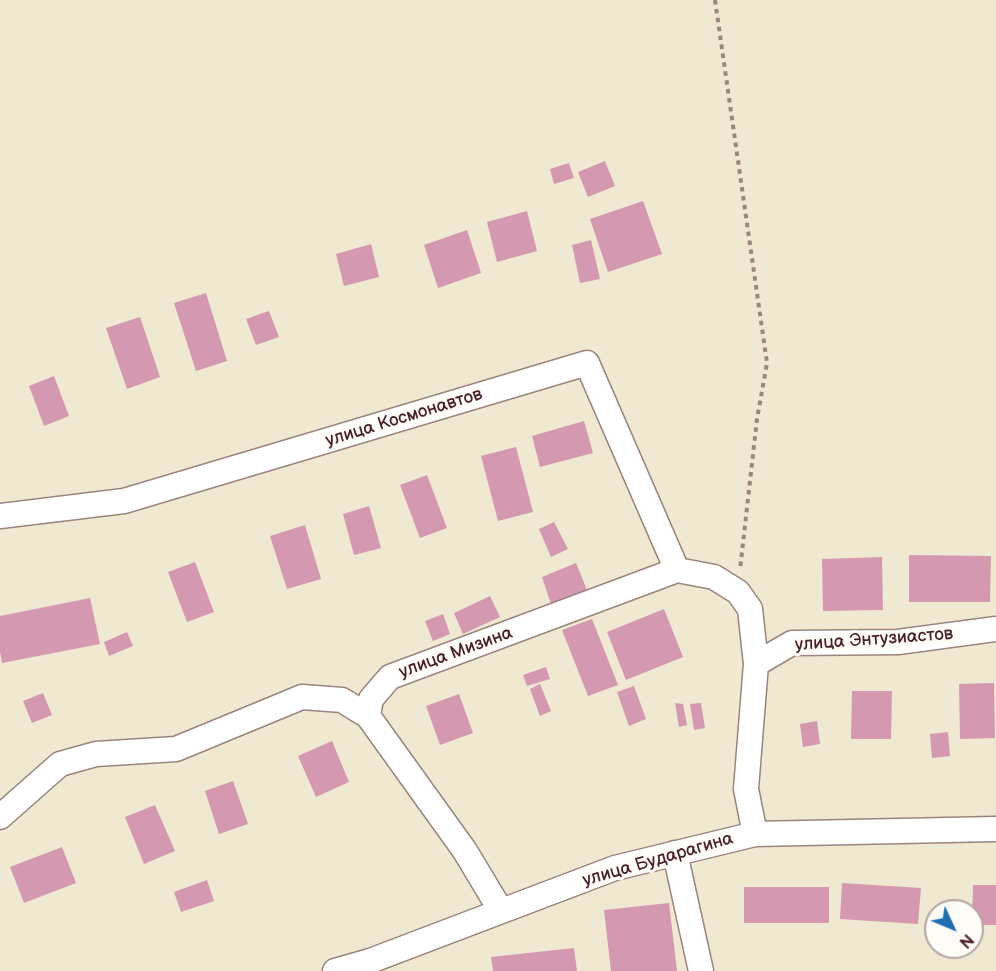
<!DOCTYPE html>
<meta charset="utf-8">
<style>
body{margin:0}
#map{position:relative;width:996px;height:971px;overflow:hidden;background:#eee9d0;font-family:"Balsamiq Sans",sans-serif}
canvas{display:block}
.north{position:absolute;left:924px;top:899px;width:60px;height:60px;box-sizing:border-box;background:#fdfcf7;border:2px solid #b5a4a5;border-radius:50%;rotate:134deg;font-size:16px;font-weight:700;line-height:24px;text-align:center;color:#4a1f2b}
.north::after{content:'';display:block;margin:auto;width:21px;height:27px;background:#1f6fb2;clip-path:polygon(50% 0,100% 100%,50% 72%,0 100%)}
</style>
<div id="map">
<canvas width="996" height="971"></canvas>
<div class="north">N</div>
</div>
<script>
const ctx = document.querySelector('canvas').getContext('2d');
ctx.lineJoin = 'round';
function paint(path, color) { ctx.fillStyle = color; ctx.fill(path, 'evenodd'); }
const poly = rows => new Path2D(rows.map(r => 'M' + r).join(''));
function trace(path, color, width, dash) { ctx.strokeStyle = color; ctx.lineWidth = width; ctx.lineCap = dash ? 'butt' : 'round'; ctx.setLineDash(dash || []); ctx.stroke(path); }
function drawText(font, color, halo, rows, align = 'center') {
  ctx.font = font + ' "Balsamiq Sans",sans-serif'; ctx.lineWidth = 6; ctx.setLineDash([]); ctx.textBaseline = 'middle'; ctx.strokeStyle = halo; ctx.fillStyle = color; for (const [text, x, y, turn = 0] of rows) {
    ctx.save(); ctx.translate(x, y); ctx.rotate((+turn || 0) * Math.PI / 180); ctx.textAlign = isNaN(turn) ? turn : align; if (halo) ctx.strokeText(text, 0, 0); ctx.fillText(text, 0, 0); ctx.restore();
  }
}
const building = poly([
 [605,161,615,186,588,197,578,172],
 [569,163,574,178,554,184,550,169],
 [643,201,662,254,608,272,590,219],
 [527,211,537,251,497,262,487,222],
 [467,230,481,273,438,288,424,245],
 [591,240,600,279,580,283,572,245],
 [371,244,379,277,344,286,336,254],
 [206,293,227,361,196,371,174,303],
 [269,311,279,337,256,345,246,319],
 [140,317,160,377,127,389,106,328],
 [54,376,69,416,44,426,29,386],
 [584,421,593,453,540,467,532,436],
 [516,447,533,512,498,521,481,456],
 [427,475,447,528,420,538,400,485],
 [369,506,381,548,354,555,343,514],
 [554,522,568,549,551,557,539,529],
 [305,525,321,579,287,589,270,536],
 [909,555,991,556,990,602,909,602],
 [882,557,883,610,823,611,822,559],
 [195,562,214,612,187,622,168,572],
 [576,563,587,590,551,604,542,577],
 [490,596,500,617,463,634,454,613],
 [90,598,100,644,2,663,0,652,0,616],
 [664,609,683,657,626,680,607,632],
 [443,614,450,634,433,641,425,621],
 [592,619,618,685,588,696,562,630],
 [127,632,133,646,109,656,104,642],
 [546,667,550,679,527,686,523,675],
 [994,683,995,738,960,739,959,684],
 [540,684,551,711,540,716,530,689],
 [634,686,646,719,629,726,617,692],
 [852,691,892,691,891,739,851,739],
 [43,693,52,715,32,723,23,701],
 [459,694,473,733,440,745,426,706],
 [675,703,683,704,687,725,679,727],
 [701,703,705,728,694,730,690,704],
 [817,721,820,744,803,747,800,724],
 [948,732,950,756,932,758,930,734],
 [332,741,349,782,316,797,298,756],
 [233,781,248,824,219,834,205,791],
 [155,805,175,851,144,864,125,817],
 [62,847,76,883,24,903,10,867],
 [207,880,214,901,181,912,174,892],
 [842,883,921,888,918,924,840,919],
 [973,885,996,885,996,925,972,925],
 [744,887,829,887,829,923,744,923],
 [669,903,677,971,611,971,604,910],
 [574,948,577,971,493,971,491,957]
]);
const path = poly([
 [715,0,767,363,757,419,740,570]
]);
const minor = poly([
 [0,516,124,501,587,363,677,570],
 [756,664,792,643,898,642,996,629],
 [368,716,465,851,501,911],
 [0,817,60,764,96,754,176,749,302,697,342,700,368,716,371,699,390,677,677,570,714,577,738,592,750,609,756,664,746,789,755,834],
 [675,853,701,971],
 [335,971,370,961,615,868,755,834,996,829]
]);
const streetNames = [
 ["улица Космонавтов",404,418,-17],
 ["улица Энтузиастов",874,640,-4],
 ["улица Мизина",456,653,-20],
 ["улица Бударагина",658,860,-16]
];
paint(building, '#d598b1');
trace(minor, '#9c847e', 27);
trace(path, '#9c847e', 4, [4.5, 4.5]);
trace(minor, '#fff', 24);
drawText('18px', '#4a1f2b', '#fdfcf7', streetNames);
</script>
